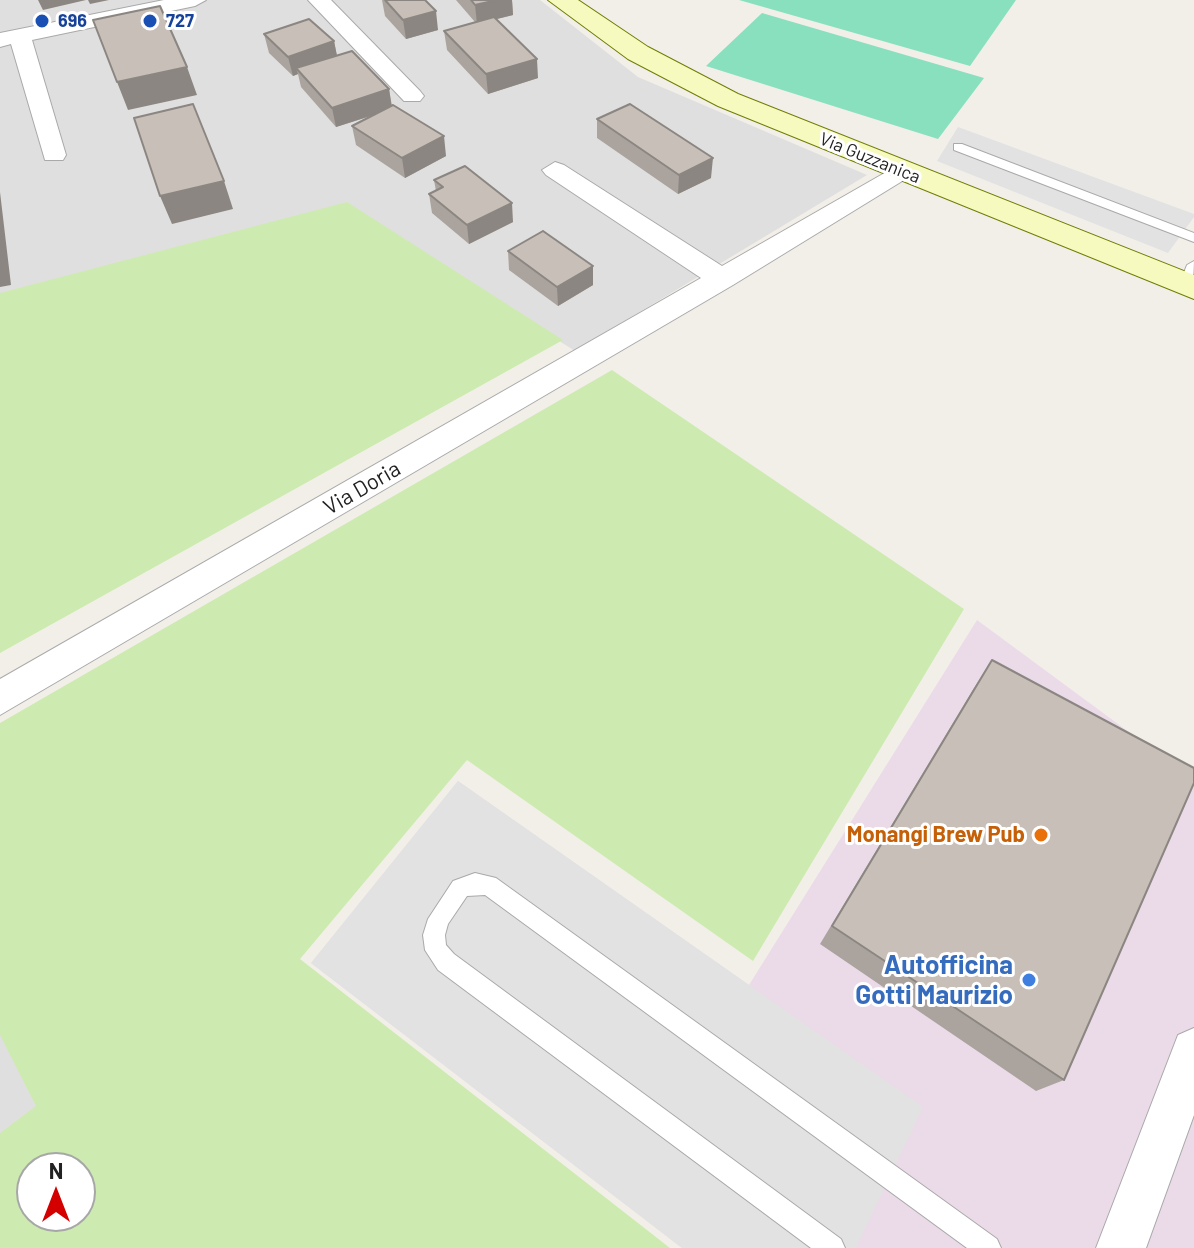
<!DOCTYPE html>
<style>
body{margin:0}
#map{position:relative;width:1194px;height:1248px;overflow:hidden;background:#f2efe9;font-family:Barlow,sans-serif}
canvas{display:block}
.north{position:absolute;left:16px;top:1152px;width:80px;height:80px;box-sizing:border-box;background:#fff;border:2px solid #a7a7a7;border-radius:50%;rotate:0deg;font-size:22px;font-weight:700;line-height:32px;text-align:center;color:#222}
.north::after{content:'';display:block;margin:auto;width:28px;height:36px;background:#d40000;clip-path:polygon(50% 0,100% 100%,50% 72%,0 100%)}
</style>
<div id="map">
<canvas width="1194" height="1248"></canvas>
<div class="north">N</div>
</div>
<script>
const ctx = document.querySelector('canvas').getContext('2d');
ctx.lineJoin = 'round';
function paint(path, color) { ctx.fillStyle = color; ctx.fill(path, 'evenodd'); }
const poly = rows => new Path2D(rows.map(r => 'M' + r).join(''));
function trace(path, color, width, dash) { ctx.strokeStyle = color; ctx.lineWidth = width; ctx.lineCap = dash ? 'butt' : 'round'; ctx.setLineDash(dash || []); ctx.stroke(path); }
function drawText(font, color, halo, rows, align = 'center') {
  ctx.font = font + ' Barlow,sans-serif'; ctx.lineWidth = 6; ctx.setLineDash([]); ctx.textBaseline = 'middle'; ctx.strokeStyle = halo; ctx.fillStyle = color; for (const [text, x, y, turn = 0] of rows) {
    ctx.save(); ctx.translate(x, y); ctx.rotate((+turn || 0) * Math.PI / 180); ctx.textAlign = isNaN(turn) ? turn : align; if (halo) ctx.strokeText(text, 0, 0); ctx.fillText(text, 0, 0); ctx.restore();
  }
}
const residential = poly([
 [0,0,540,0,638,77,867,175,575,351,345,205,0,296],
 [0,1011,61,1131,0,1174]
]);
const industrial = poly([
 [977,620,1194,780,1194,1248,682,1248,311,963,458,781,749,985]
]);
const grass = poly([
 [347,202,563,340,0,653,0,293],
 [612,370,964,609,753,961,467,760,300,959,670,1248,0,1248,0,1133,36,1106,0,1035,0,723],
 [80,1168,80,1216,32,1216,32,1168]
]);
const pitch = poly([
 [739,0,1016,0,970,66],
 [762,13,984,78,938,139,706,66]
]);
const parking = poly([
 [958,127,1194,214,1194,217,1168,253,937,161],
 [458,781,923,1107,856,1248,682,1248,311,963]
]);
const lane = poly([
 [954,144,962,144,1194,233,1194,242,954,150,954,144],
 [1194,261,1193,285,1186,290,1181,288,1179,285,1187,265,1194,261],
 [475,873,496,878,997,1239,1001,1248,967,1248,485,895,467,896,448,924,445,935,446,945,454,954,841,1239,845,1248,811,1248,438,970,425,950,423,935,428,919,453,881,475,873]
]);
const street = poly([
 [164,0,206,0,195,6,32,40,66,155,63,160,45,160,11,44,0,47,0,33,164,0],
 [308,0,331,0,420,91,424,96,420,101,404,101,308,0],
 [555,162,564,165,722,266,895,167,913,167,917,172,733,285,0,715,0,679,701,278,546,175,542,170,555,162],
 [1194,1028,1194,1115,1146,1248,1096,1248,1178,1035,1194,1028]
]);
const secondary = poly([
 [548,0,578,0,648,47,738,94,1194,275,1194,299,718,106,628,59,548,0]
]);
const wall = poly([
 [382,0,425,0,438,30,406,39,385,16],
 [456,0,512,0,513,15,496,19,538,78,488,94,447,50,444,31,475,22],
 [264,34,334,41,337,56,389,89,392,106,446,156,405,178,356,145,352,126,374,115,336,127,301,87,298,74,293,76,269,53],
 [597,119,711,178,678,194,597,138],
 [434,180,513,222,469,244,432,213,429,194,436,191],
 [508,251,593,285,558,306,509,270],
 [992,660,1064,1080,1036,1091,820,944,974,688]
]);
const shadedWall = poly([
 [38,0,86,0,43,10],
 [88,0,109,0,90,4],
 [497,0,512,0,513,15,477,24,475,5],
 [436,11,438,30,406,39,403,20],
 [334,41,338,61,296,68,298,74,293,76,288,57],
 [537,59,538,78,488,94,486,74],
 [187,67,197,95,128,110,117,82],
 [389,89,392,109,336,127,332,108],
 [444,136,446,156,405,178,402,158],
 [713,158,711,178,678,194,679,175],
 [224,181,233,209,172,224,160,196],
 [0,192,11,285,0,287],
 [512,203,513,222,469,244,467,225],
 [593,266,593,285,558,306,557,287]
]);
const building = poly([
 [385,0,425,0,436,11,403,20,385,0],
 [471,0,497,0,475,5,471,0],
 [160,6,187,67,117,82,93,20,160,6],
 [494,17,537,59,486,74,444,31,494,17],
 [309,19,334,41,288,57,264,34,309,19],
 [352,51,389,89,332,108,296,68,352,51],
 [193,104,224,181,160,196,134,118,193,104],
 [630,104,713,158,679,175,597,119,630,104],
 [393,105,444,136,402,158,352,126,393,105],
 [465,166,512,203,467,225,429,194,443,187,434,180,465,166],
 [543,231,593,266,557,287,508,251,543,231],
 [992,660,1194,768,1194,783,1064,1080,832,926,992,660]
]);
const markers = [
 [42,21,8,"#1a4fb4"],
 [150,21,8,"#1a4fb4"],
 [1041,835,8,"#e8710a"],
 [1029,980,8,"#3f7fe0"]
];
const farTransitnames = [
 ["696",58,21],
 ["727",166,21]
];
const farStreetnames = [
 ["Via Guzzanica",870,158,22]
];
const streetNames = [
 ["Via Doria",362,488,-30]
];
const foodNames = [
 ["Monangi Brew Pub",1025,835]
];
const nearShopnames = [
 ["Autofficina",1013,965],
 ["Gotti Maurizio",1013,995]
];
paint(residential, '#e0dfdf');
paint(industrial, '#ebdbe8');
paint(grass, '#cdebb0');
paint(pitch, '#88e0be');
paint(parking, '#e2e2e2');
trace(lane, '#a9a9a9', 2);
trace(street, '#a9a9a9', 2);
trace(secondary, '#707d05', 2);
paint(lane, '#fff');
paint(street, '#fff');
paint(secondary, '#f7fabf');
paint(wall, '#aba49e');
paint(shadedWall, '#8b8681');
paint(building, '#c7bfb8');
trace(building, '#8b8681', 2);
for (const [x, y, r, color] of markers) { const dot = new Path2D(); dot.arc(x, y, r, 0, 2 * Math.PI); ctx.fillStyle = color; ctx.fill(dot); trace(dot, '#fff', 3); }
drawText('bold 18px', '#164399', '#fff', farTransitnames, 'left');
drawText('18px', '#222', '#fff', farStreetnames);
drawText('22px', '#222', '#fff', streetNames);
drawText('bold 22px', '#c56008', '#fff', foodNames, 'right');
drawText('bold 26px', '#366cbe', '#fff', nearShopnames, 'right');
</script>
